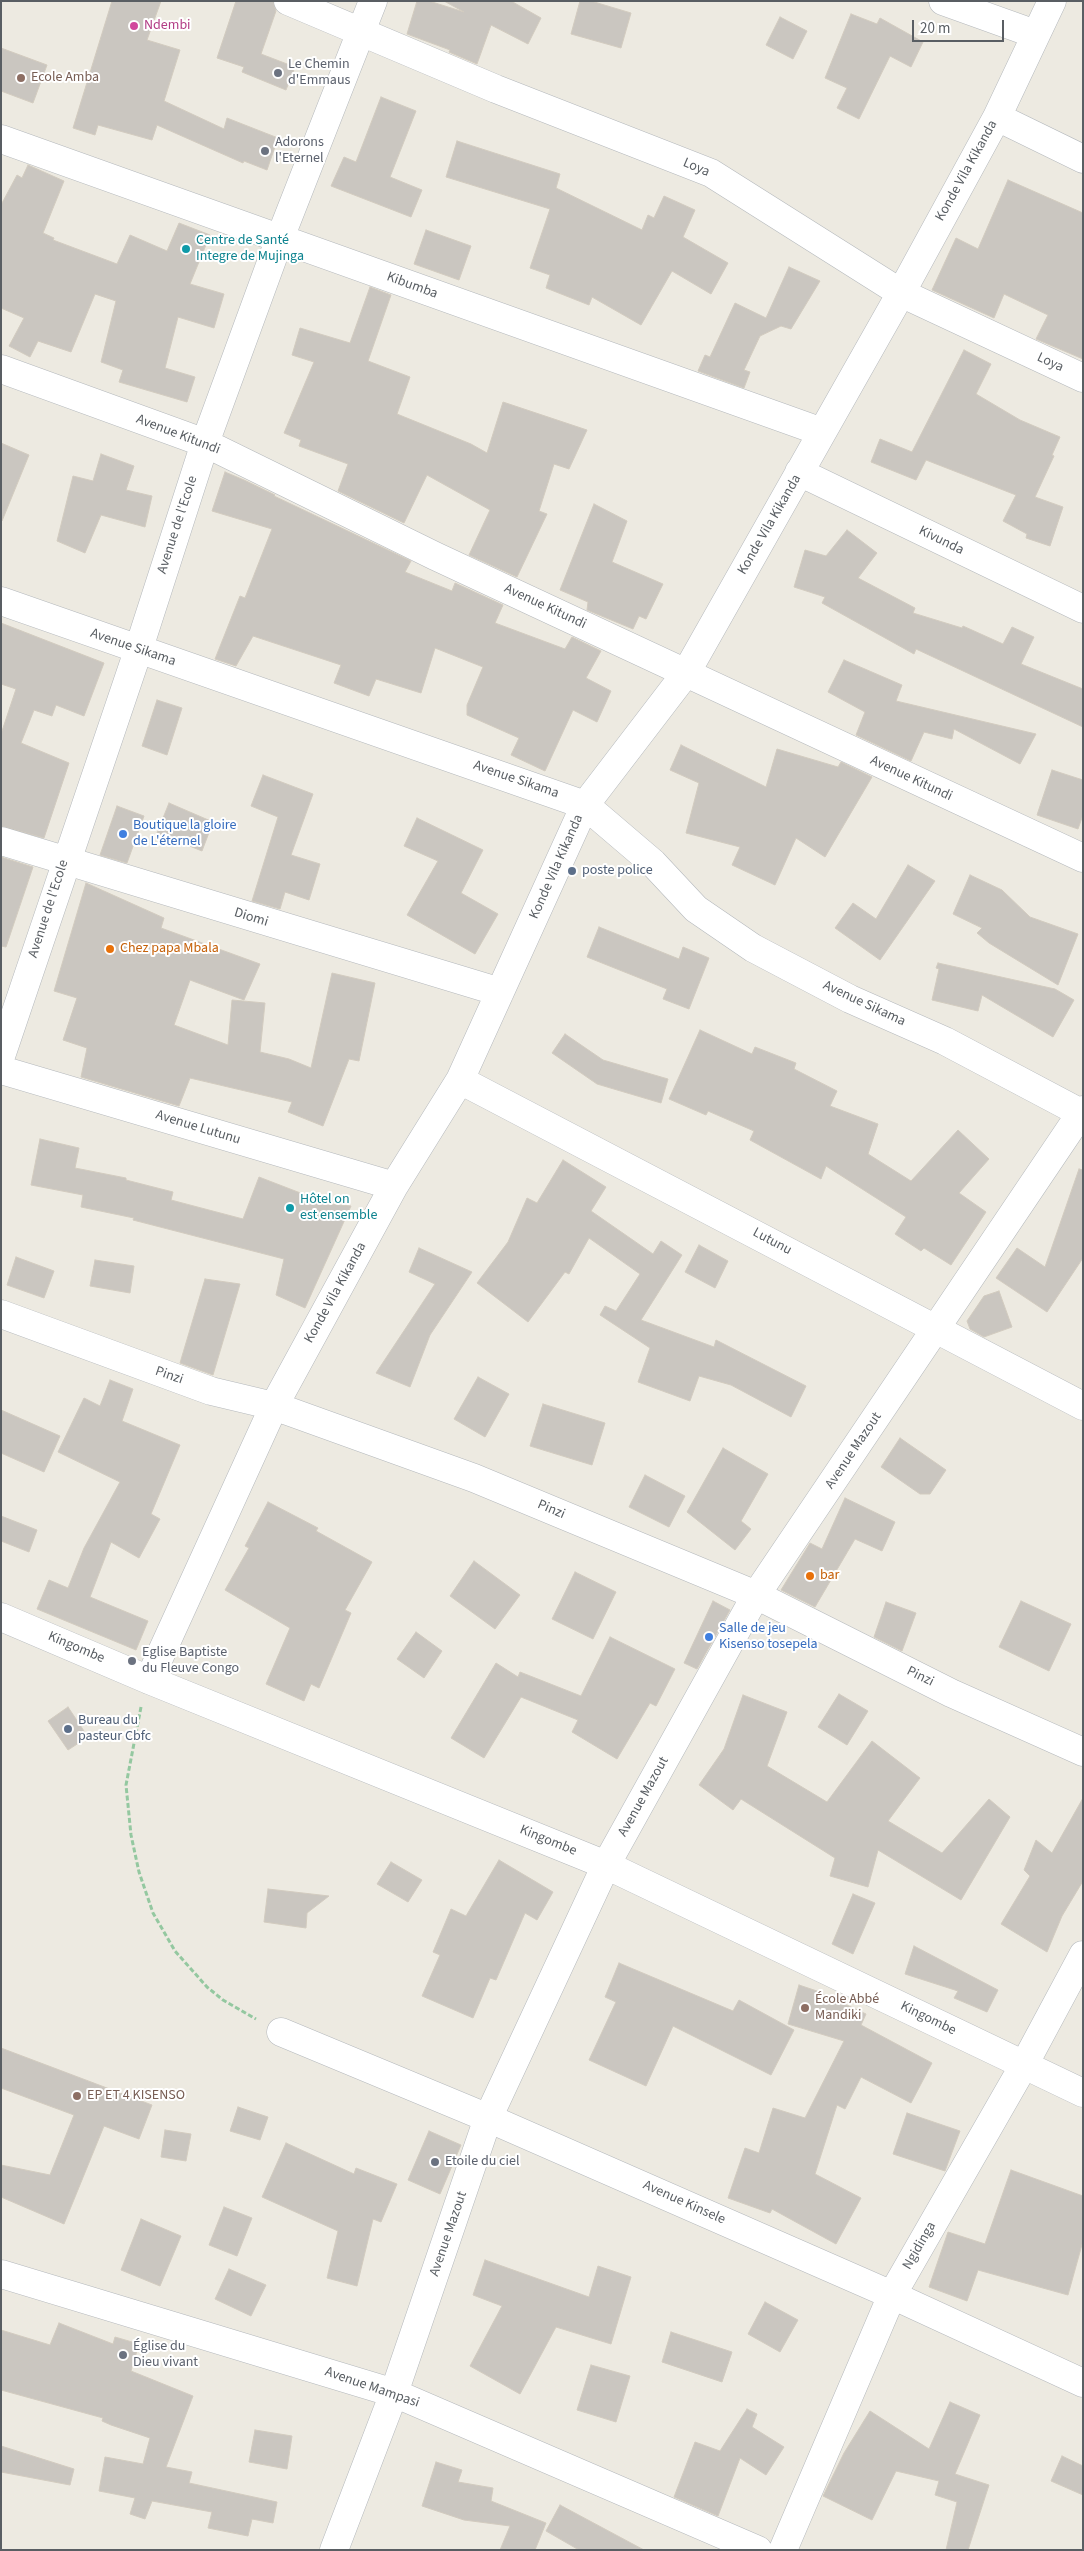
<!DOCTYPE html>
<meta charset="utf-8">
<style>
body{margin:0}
#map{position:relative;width:1084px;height:2551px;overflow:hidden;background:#edeae1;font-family:"Source Sans 3",sans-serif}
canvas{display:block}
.frame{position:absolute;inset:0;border:2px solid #595e63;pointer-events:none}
.scale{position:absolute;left:912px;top:20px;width:92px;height:22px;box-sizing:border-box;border:2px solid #595e63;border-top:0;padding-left:6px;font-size:15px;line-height:18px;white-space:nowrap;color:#595e63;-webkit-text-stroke:4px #fff;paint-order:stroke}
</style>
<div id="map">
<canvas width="1084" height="2551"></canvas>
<div class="frame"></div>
<div class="scale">20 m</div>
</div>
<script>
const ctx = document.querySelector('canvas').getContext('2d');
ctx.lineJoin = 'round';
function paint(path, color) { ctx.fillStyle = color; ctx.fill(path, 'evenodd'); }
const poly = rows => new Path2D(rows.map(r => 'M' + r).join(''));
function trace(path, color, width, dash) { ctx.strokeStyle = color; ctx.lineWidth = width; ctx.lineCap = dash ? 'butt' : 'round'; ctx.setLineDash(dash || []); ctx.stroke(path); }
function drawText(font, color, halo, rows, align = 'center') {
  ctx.font = font + ' "Source Sans 3",sans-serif'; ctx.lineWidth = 4; ctx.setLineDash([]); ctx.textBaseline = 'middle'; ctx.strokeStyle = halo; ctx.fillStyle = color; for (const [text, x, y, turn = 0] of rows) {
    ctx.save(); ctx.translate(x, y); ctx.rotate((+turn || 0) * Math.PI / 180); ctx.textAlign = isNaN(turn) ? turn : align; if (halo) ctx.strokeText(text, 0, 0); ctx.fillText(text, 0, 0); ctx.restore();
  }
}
const building = poly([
 [112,1,161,1,147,40,180,50,164,101,224,129,227,118,278,138,267,170,244,161,243,163,157,125,152,140,98,125,95,135,73,128,112,1],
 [236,1,273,1,276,11,261,54,295,67,286,90,242,72,244,67,217,58,236,1],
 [417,1,429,1,464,12,444,1,511,1,541,18,528,44,491,25,477,64,449,52,450,50,407,34,417,1],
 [580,1,591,1,631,13,621,48,571,34,580,1],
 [851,14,877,24,880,18,923,42,911,67,890,56,859,119,837,108,847,88,825,78,851,14],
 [780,17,807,31,793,59,766,45,780,17],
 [1,48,47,65,33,103,1,91,1,48],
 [381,97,416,111,390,177,422,190,411,217,331,186,344,157,356,162,381,97],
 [457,141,560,174,556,188,642,230,648,215,654,218,664,196,695,210,683,237,728,263,711,294,672,271,641,325,592,297,589,305,546,288,550,275,530,268,550,209,446,177,457,141],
 [28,165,64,181,43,233,54,238,53,240,117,264,130,235,167,251,179,223,210,235,190,284,224,294,214,328,178,317,165,368,195,377,187,402,119,382,123,370,101,362,116,301,95,294,71,352,38,341,30,357,9,346,24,318,1,308,1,205,17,175,22,178,28,165],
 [1008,180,1083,213,1083,359,1036,339,1048,315,1004,294,994,318,932,290,956,238,978,249,1008,180],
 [426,230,471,246,459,280,414,264,426,230],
 [789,267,820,281,791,329,781,326,760,336,744,370,750,372,744,388,698,371,705,355,710,357,735,303,766,318,789,267],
 [370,287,391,295,368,361,410,377,397,414,471,444,487,453,503,402,587,430,569,469,554,464,539,511,547,514,517,577,469,555,490,510,427,475,404,523,338,491,348,464,299,446,301,440,284,433,314,362,292,355,300,328,350,343,370,287],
 [964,350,991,364,976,394,1020,420,1060,437,1052,455,1054,456,1035,497,1063,507,1050,546,1026,538,1027,534,1003,521,1016,495,926,460,916,480,871,462,880,439,912,452,964,350],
 [1,443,29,455,2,521,1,521,1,443],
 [101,454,134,466,126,490,152,496,145,527,101,515,85,553,57,541,73,476,93,481,101,454],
 [225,472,244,480,275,495,274,496,411,561,405,572,452,591,455,583,503,605,495,623,565,649,572,637,601,651,586,678,611,691,597,722,573,710,545,771,511,755,519,738,467,715,467,705,483,667,435,648,421,693,376,679,369,696,334,683,341,665,253,636,236,666,215,659,240,596,245,598,272,529,212,511,225,472],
 [594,504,627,521,612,562,663,584,646,619,639,616,633,629,587,610,588,602,560,590,594,504],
 [847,530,877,553,858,578,915,608,913,613,962,628,963,626,1003,644,1012,627,1034,637,1021,664,1083,689,1083,727,916,649,914,654,822,603,825,597,794,587,805,550,826,556,847,530],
 [1,623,104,663,84,716,56,705,52,716,34,710,21,743,69,763,44,838,1,826,1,734,16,689,1,684,1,623],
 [844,660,902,685,896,701,1036,734,1020,764,954,729,952,739,924,732,911,761,856,735,865,712,828,692,844,660],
 [157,700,182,708,167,755,142,746,157,700],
 [681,745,766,787,777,749,838,767,841,762,872,777,825,857,796,838,775,885,732,865,740,847,686,833,699,783,670,770,681,745],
 [1052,770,1083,780,1083,815,1078,829,1037,815,1052,770],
 [263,775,313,794,291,855,320,864,309,900,285,892,280,909,252,901,278,817,251,806,263,775],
 [169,803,213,822,202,851,157,833,169,803],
 [117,806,144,816,127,863,100,855,117,806],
 [417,818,483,850,461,893,498,914,475,954,407,915,438,861,404,846,417,818],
 [1,857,33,867,6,947,1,946,1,857],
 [908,865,935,881,880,960,835,928,853,903,876,919,908,865],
 [970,875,1002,890,1030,917,1078,934,1058,985,989,943,977,933,982,928,953,914,970,875],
 [86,883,164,918,161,928,260,964,244,1000,190,980,174,1025,228,1045,232,1000,265,1003,260,1052,289,1059,311,1068,332,973,375,983,359,1061,349,1059,323,1126,288,1112,292,1102,190,1078,179,1106,81,1077,87,1048,63,1040,77,998,54,991,86,883],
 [599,927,679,959,683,947,709,958,689,1009,663,999,667,989,587,957,599,927],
 [938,963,1055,989,1074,1000,1053,1037,982,995,978,1011,932,1000,939,969,936,968,938,963],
 [700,1030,752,1054,755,1047,796,1063,794,1069,837,1091,830,1106,878,1124,868,1154,911,1181,958,1130,989,1159,959,1193,986,1212,951,1265,924,1248,921,1251,895,1234,906,1217,826,1166,821,1179,750,1140,754,1131,708,1111,706,1115,669,1099,700,1030],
 [565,1034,603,1060,668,1079,661,1103,597,1084,552,1053,565,1034],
 [40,1139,79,1148,75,1168,126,1178,126,1180,173,1192,171,1200,243,1219,259,1177,329,1204,351,1206,305,1308,276,1295,284,1259,133,1220,134,1218,81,1207,83,1195,31,1185,40,1139],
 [563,1160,606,1187,591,1211,653,1254,661,1241,682,1255,641,1320,714,1347,716,1340,806,1386,791,1417,731,1385,699,1376,690,1401,638,1382,650,1348,600,1315,605,1306,616,1311,640,1274,589,1238,569,1274,565,1272,528,1322,477,1283,508,1242,527,1198,537,1203,563,1160],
 [1079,1169,1083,1170,1083,1258,1047,1312,996,1278,1017,1248,1045,1267,1079,1169],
 [699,1245,728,1261,715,1288,685,1272,699,1245],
 [419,1248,472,1272,430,1335,410,1387,376,1373,435,1284,409,1272,419,1248],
 [16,1257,54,1271,44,1298,7,1285,16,1257],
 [95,1260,134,1266,130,1293,90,1286,95,1260],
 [205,1279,240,1284,213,1375,180,1363,205,1279],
 [999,1291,1012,1327,984,1337,970,1329,967,1321,984,1296,999,1291],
 [478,1377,509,1394,485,1437,454,1419,478,1377],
 [110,1380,133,1389,122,1421,180,1445,151,1514,160,1519,139,1558,111,1542,90,1597,148,1621,136,1650,37,1609,49,1580,68,1588,84,1548,120,1482,58,1452,84,1398,100,1406,110,1380],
 [543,1404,605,1423,592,1465,530,1446,543,1404],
 [1,1410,60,1436,44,1472,1,1453,1,1410],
 [900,1438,946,1470,930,1494,920,1494,881,1467,900,1438],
 [723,1448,768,1474,741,1521,751,1529,735,1550,687,1512,723,1448],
 [645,1475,685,1496,669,1527,629,1507,645,1475],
 [845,1498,895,1522,882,1551,855,1539,815,1607,781,1590,810,1543,822,1549,845,1498],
 [268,1502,318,1528,316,1531,372,1562,345,1610,351,1613,319,1688,311,1684,304,1701,266,1684,290,1628,225,1590,249,1548,245,1546,268,1502],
 [1,1516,37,1530,29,1552,1,1541,1,1516],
 [474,1561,520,1595,495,1629,450,1596,474,1561],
 [575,1572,616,1592,593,1639,552,1619,575,1572],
 [713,1601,730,1610,697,1669,684,1663,713,1601],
 [1021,1601,1071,1624,1049,1671,999,1647,1021,1601],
 [886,1602,916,1613,902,1651,874,1637,886,1602],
 [416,1632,442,1651,424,1678,397,1659,416,1632],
 [610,1637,675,1669,656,1706,650,1703,617,1759,572,1732,578,1720,521,1697,484,1758,451,1738,496,1663,518,1677,520,1672,581,1696,610,1637],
 [839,1694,868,1711,847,1745,818,1727,839,1694],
 [743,1695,787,1712,767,1766,827,1802,872,1741,920,1778,888,1821,942,1853,989,1799,1010,1817,961,1900,878,1850,868,1887,830,1876,835,1858,741,1799,733,1810,699,1785,724,1749,743,1695],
 [68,1707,88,1737,68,1750,48,1721,68,1707],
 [1083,1798,1083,1881,1062,1916,1047,1952,1001,1924,1030,1876,1024,1870,1036,1840,1052,1853,1083,1798],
 [499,1860,553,1892,537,1920,525,1913,496,1980,490,1978,473,2018,422,1996,440,1955,433,1952,451,1909,466,1916,499,1860],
 [391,1862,422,1880,408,1902,377,1884,391,1862],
 [268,1889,329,1896,307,1913,306,1928,264,1922,268,1889],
 [853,1894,875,1903,853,1954,832,1944,853,1894],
 [914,1946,998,1990,987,2012,954,1998,958,1991,905,1974,914,1946],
 [619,1963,733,2011,739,2000,794,2030,771,2075,673,2026,646,2086,589,2060,616,2002,605,1997,619,1963],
 [799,1985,817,1991,866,2014,861,2025,932,2063,911,2103,861,2077,845,2109,837,2105,815,2174,861,2198,836,2244,772,2209,770,2213,728,2198,745,2148,759,2153,773,2108,805,2118,844,2041,788,2024,799,1985],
 [1,2048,152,2105,139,2139,104,2126,64,2224,1,2197,1,2165,50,2175,74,2115,1,2088,1,2048],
 [238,2107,268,2117,260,2140,230,2131,238,2107],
 [907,2113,960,2131,945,2171,893,2154,907,2113],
 [165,2130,191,2134,186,2161,161,2157,165,2130],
 [429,2131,461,2145,440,2194,408,2180,429,2131],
 [286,2143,354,2174,356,2168,397,2184,381,2222,373,2219,357,2286,327,2278,338,2231,262,2197,286,2143],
 [1011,2170,1083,2196,1083,2241,1068,2295,978,2270,967,2301,929,2287,948,2232,985,2244,1011,2170],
 [224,2207,252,2218,237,2256,209,2245,224,2207],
 [141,2219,181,2236,160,2286,121,2270,141,2219],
 [485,2260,589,2297,598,2266,631,2277,611,2344,556,2327,520,2394,470,2366,502,2306,473,2295,485,2260],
 [229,2269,266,2285,251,2316,215,2299,229,2269],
 [765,2302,798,2320,780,2352,748,2334,765,2302],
 [59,2323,113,2344,115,2337,139,2344,131,2371,193,2396,166,2467,192,2472,189,2483,277,2502,273,2523,252,2519,248,2536,208,2528,212,2512,152,2501,145,2519,130,2514,135,2498,99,2491,105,2457,143,2464,150,2438,111,2425,102,2421,103,2418,1,2390,1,2330,50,2345,59,2323],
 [671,2332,732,2352,722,2382,662,2362,671,2332],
 [591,2365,630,2376,616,2422,577,2410,591,2365],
 [950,2402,980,2415,955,2474,989,2485,968,2550,946,2550,957,2502,935,2495,939,2481,896,2471,872,2520,823,2496,844,2453,870,2411,929,2449,950,2402],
 [747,2409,757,2414,752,2427,784,2447,766,2475,740,2458,718,2516,674,2497,695,2442,720,2451,747,2409],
 [255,2430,292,2436,287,2469,249,2462,255,2430],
 [1,2446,74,2469,70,2485,1,2472,1,2446],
 [1062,2456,1083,2466,1083,2495,1051,2481,1062,2456],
 [436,2462,462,2470,458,2482,493,2488,491,2501,546,2523,535,2550,500,2550,510,2526,464,2520,422,2506,436,2462],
 [560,2505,644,2550,579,2550,546,2531,560,2505]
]);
const path = poly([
 [141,1707,126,1785,131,1835,139,1872,153,1913,175,1951,207,1987,223,2000,256,2019]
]);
const minor = poly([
 [288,1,496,89,711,173,901,293,1083,378],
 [943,1,1035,34],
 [997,117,1083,159],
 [1,139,822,432],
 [1,369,205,443,435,556,1083,858],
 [799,472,1083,609],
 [1,601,585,805,653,863,696,909,753,948,850,999,945,1041,1083,1114],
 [1,841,500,992],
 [1,1056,138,651,205,443,280,238,373,1],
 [1,1070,394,1186],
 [460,1080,1083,1406],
 [1,1314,211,1391,274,1406,474,1478,756,1595,951,1693,1083,1752],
 [1,1617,149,1680,606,1865,1083,2093],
 [149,1680,274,1406,394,1186,460,1080,585,805,686,673,901,293,997,117,1052,1],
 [281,2032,488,2118,892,2295,1083,2383],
 [1,2274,394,2393,758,2550],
 [334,2550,394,2393,488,2118,606,1865,756,1595,1083,1110],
 [783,2550,892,2295,1024,2065,1083,1955]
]);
const markers = [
 [134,26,5,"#d1479c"],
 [278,73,5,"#6b7280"],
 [21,78,5,"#8d6e63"],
 [265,151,5,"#6b7280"],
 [186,249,5,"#0f9aa8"],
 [123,834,5,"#3f7fe0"],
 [572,871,5,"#5c6f8a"],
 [110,949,5,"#e8710a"],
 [290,1208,5,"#0f9aa8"],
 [810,1576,5,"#e8710a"],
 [709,1637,5,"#3f7fe0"],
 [132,1661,5,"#6b7280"],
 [68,1729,5,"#5c6f8a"],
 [805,2008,5,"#8d6e63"],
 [77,2096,5,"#8d6e63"],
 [435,2162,5,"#6b7280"],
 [123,2355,5,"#6b7280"]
];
const hotelNames = [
 ["Ndembi",144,26]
];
const worshipNames = [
 ["Le Chemin",288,65],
 ["d'Emmaus",288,81],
 ["Adorons",275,143],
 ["l'Eternel",275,159],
 ["Eglise Baptiste",142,1653],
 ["du Fleuve Congo",142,1669],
 ["Etoile du ciel",445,2162],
 ["Église du",133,2347],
 ["Dieu vivant",133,2363]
];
const educationNames = [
 ["Ecole Amba",31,78],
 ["École Abbé",815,2000],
 ["Mandiki",815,2016],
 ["EP ET 4 KISENSO",87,2096]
];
const streetNames = [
 ["Loya",696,168,23],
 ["Konde Vila Kikanda",967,171,-61],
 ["Kibumba",412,286,20],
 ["Loya",1050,363,25],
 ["Avenue Kitundi",178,435,21],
 ["Avenue de l'Ecole",178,525,-72],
 ["Konde Vila Kikanda",770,525,-60],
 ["Kivunda",941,541,26],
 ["Avenue Kitundi",545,607,25],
 ["Avenue Sikama",133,648,19],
 ["Avenue Kitundi",911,779,25],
 ["Avenue Sikama",516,780,19],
 ["Konde Vila Kikanda",557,867,-66],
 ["Avenue de l'Ecole",49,909,-72],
 ["Diomi",251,918,17],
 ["Avenue Sikama",864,1004,25],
 ["Avenue Lutunu",198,1128,17],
 ["Lutunu",772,1242,28],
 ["Konde Vila Kikanda",336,1293,-61],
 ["Pinzi",169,1376,19],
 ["Avenue Mazout",854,1451,-56],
 ["Pinzi",551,1510,23],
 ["Kingombe",76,1648,23],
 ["Pinzi",920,1677,26],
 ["Avenue Mazout",644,1797,-61],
 ["Kingombe",548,1841,22],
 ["Kingombe",928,2019,26],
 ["Avenue Kinsele",684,2203,24],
 ["Avenue Mazout",449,2234,-71],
 ["Ngidinga",920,2246,-60],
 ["Avenue Mampasi",372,2388,19]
];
const cultureNames = [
 ["Centre de Santé",196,241],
 ["Integre de Mujinga",196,257],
 ["Hôtel on",300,1200],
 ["est ensemble",300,1216]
];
const shopNames = [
 ["Boutique la gloire",133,826],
 ["de L'éternel",133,842],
 ["Salle de jeu",719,1629],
 ["Kisenso tosepela",719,1645]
];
const serviceNames = [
 ["poste police",582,871],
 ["Bureau du",78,1721],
 ["pasteur Cbfc",78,1737]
];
const foodNames = [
 ["Chez papa Mbala",120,949],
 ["bar",820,1576]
];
paint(building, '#cac6c0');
trace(building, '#d2cbbf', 1);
trace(minor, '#b4b8bc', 29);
trace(path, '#94c8a0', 3, [5, 2.5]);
trace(minor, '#fff', 28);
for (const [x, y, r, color] of markers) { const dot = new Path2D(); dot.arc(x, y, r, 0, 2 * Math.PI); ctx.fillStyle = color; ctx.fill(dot); trace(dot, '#fff', 2); }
drawText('14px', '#b23c85', '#fff', hotelNames, 'left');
drawText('14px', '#5b616d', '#fff', worshipNames, 'left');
drawText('14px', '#785e54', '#fff', educationNames, 'left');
drawText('14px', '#595e63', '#fff', streetNames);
drawText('14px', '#0d838f', '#fff', cultureNames, 'left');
drawText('14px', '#366cbe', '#fff', shopNames, 'left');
drawText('14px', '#4e5e75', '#fff', serviceNames, 'left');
drawText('14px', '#c56008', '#fff', foodNames, 'left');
</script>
